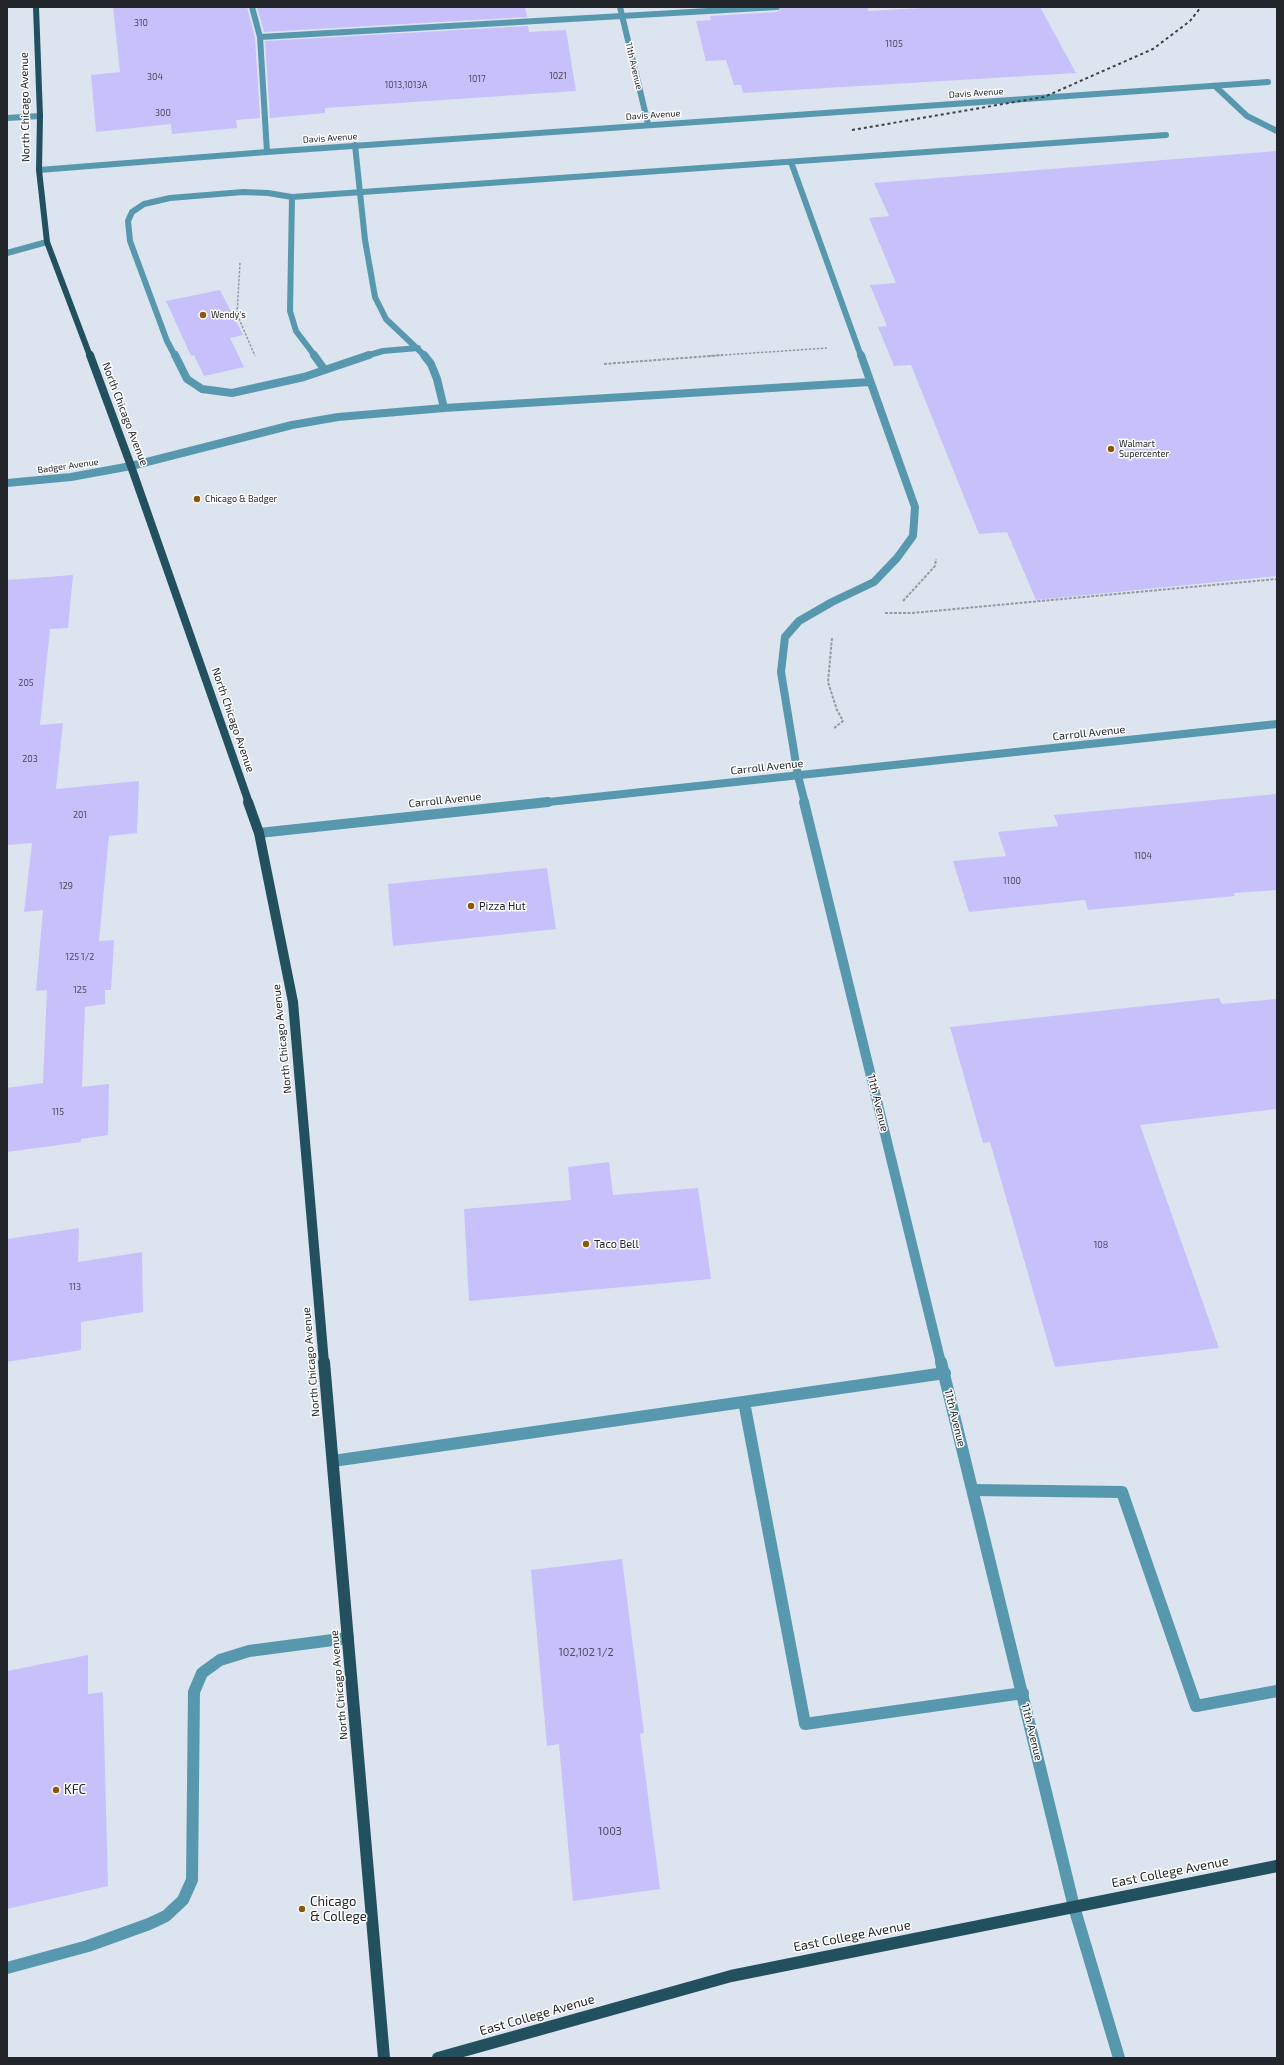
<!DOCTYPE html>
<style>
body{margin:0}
#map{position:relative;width:1284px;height:2065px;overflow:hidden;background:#dce4ef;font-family:"Exo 2",sans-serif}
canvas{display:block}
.frame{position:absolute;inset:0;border:8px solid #222529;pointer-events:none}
</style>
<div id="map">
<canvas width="1284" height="2065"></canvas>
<div class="frame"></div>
</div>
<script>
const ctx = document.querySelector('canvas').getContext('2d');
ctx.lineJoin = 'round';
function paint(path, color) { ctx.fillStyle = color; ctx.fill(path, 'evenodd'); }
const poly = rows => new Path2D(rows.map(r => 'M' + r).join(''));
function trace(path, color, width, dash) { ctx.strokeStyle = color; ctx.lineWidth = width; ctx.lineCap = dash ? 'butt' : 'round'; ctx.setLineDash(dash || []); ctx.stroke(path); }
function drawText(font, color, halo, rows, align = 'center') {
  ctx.font = font + ' "Exo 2",sans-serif'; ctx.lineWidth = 3; ctx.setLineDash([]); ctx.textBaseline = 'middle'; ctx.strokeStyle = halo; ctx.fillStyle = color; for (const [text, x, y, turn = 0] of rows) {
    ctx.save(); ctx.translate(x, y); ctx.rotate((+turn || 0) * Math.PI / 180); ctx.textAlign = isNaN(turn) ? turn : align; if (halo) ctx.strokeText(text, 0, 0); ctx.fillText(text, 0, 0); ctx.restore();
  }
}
const building = poly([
 [113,7,247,7,255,38,260,118,236,120,237,128,172,134,171,124,96,132,91,75,120,72],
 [257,7,525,7,527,17,264,32],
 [782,7,868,7,868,11,941,7,1040,7,1076,73,743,93,741,85,734,85,726,60,706,61,696,21,711,20,710,16,777,12],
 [528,26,529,32,566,30,576,91,325,108,325,113,270,118,265,41],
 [1277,151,1277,576,1036,600,1007,532,979,534,911,365,894,366,878,327,887,326,870,285,896,283,869,218,889,216,874,183],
 [220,290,243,335,230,338,244,367,204,376,194,355,191,356,166,301],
 [73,575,68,628,50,629,40,725,63,723,56,789,139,781,137,833,109,836,99,941,114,940,111,990,105,990,105,1004,85,1007,82,1087,109,1084,108,1135,81,1139,81,1142,7,1152,7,1088,43,1083,47,990,36,991,43,910,24,912,32,843,7,845,7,580],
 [1277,794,1277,890,1234,893,1235,896,1088,910,1085,900,969,912,953,861,1006,856,998,832,1058,826,1054,815],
 [547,868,556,929,393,946,388,884],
 [1219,998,1222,1004,1277,999,1277,1109,1140,1125,1219,1348,1055,1367,990,1142,983,1143,950,1027],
 [609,1162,613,1195,698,1188,711,1279,469,1301,464,1209,571,1200,568,1167],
 [79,1228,78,1262,142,1252,143,1312,81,1322,81,1350,7,1362,7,1239],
 [622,1559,644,1733,640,1734,660,1889,573,1901,559,1744,547,1746,531,1570],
 [88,1655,88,1694,103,1692,108,1886,7,1909,7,1671]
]);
const pathFar1 = poly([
 [240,263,237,314,255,356],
 [709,356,827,348]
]);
const path = poly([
 [604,364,723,355],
 [903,601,935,566,936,559],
 [885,613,912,613,1277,579],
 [832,638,828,682,837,710,843,721,833,729]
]);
const serviceFar2 = poly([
 [252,7,260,37,267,152],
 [260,37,777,7],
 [1215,86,1247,116,1277,131],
 [7,118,40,116],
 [355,145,365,240,375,297,386,319,425,356],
 [791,162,861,356],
 [292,197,290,311,296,331,315,356],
 [7,253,47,242],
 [175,356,167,341,130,241,128,221,132,212,144,204,170,198,243,192,268,193,292,197,1166,135],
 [366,356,383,351,418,348]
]);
const serviceFar1 = poly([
 [175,355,187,379,202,389,232,393,304,377,369,355],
 [314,355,324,369],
 [424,355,431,364,437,379,444,408],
 [131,466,292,425,338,417,444,408,870,382],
 [798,776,781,672,785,637,799,621,832,602,874,582,897,558,913,536,915,507,861,355]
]);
const service = poly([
 [744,1402,805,1724,1023,1693],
 [333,1461,945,1373],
 [973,1490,1122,1492,1196,1706,1277,1691],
 [7,1968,88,1946,149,1924,166,1916,183,1900,192,1880,194,1692,202,1673,220,1660,249,1651,348,1638]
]);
const minorFar3 = poly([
 [620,7,648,124],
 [39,170,267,152,1268,82]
]);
const minorFar2 = poly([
 [7,483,71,477,131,466],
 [798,776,805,803],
 [539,803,1277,724]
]);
const minorFar1 = poly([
 [804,802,941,1363],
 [259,833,548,802]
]);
const minor = poly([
 [941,1362,1074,1907,1119,2058]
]);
const primaryFar3 = poly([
 [36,7,40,116,39,170,47,242,90,356]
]);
const primaryFar2 = poly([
 [90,355,131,466,249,803]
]);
const primaryFar1 = poly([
 [248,802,259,833,293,1002,324,1363]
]);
const primary = poly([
 [324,1362,384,2058],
 [438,2058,731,1976,1277,1866]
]);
const rail = poly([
 [852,130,1044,97,1153,49,1190,21,1201,7]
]);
const markers = [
 [203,315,4,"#8c5807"],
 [1111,449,4,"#8c5807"],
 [197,499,4,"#8c5807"],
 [471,906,4,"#8c5807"],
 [586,1244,4,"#8c5807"],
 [56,1790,4,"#8c5807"],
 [302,1909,4,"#8c5807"]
];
const numberNames = [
 ["310",141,23],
 ["1105",894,44],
 ["1021",558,76],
 ["304",155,77],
 ["1017",477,79],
 ["1013,1013A",406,85],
 ["300",163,113],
 ["205",26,683],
 ["203",30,759],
 ["201",80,815],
 ["1104",1143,856],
 ["1100",1012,881],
 ["129",66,886],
 ["125 1/2",80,957],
 ["125",80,990],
 ["115",58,1112],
 ["108",1101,1245],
 ["113",75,1287]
];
const farStreetnames = [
 ["11th Avenue",634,66,77],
 ["Davis Avenue",976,93,-4],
 ["Davis Avenue",653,115,-4],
 ["Davis Avenue",330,138,-4],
 ["Badger Avenue",68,466,-8]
];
const farPoinames = [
 ["Wendy's",211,315],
 ["Walmart",1119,444],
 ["Supercenter",1119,454],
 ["Chicago & Badger",205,499]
];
const streetNames = [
 ["North Chicago Avenue",25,107,-91],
 ["North Chicago Avenue",125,414,69],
 ["North Chicago Avenue",233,720,71],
 ["Carroll Avenue",1089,733,-6],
 ["Carroll Avenue",767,767,-6],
 ["Carroll Avenue",445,800,-6],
 ["North Chicago Avenue",282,1039,-96],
 ["11th Avenue",878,1103,76],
 ["North Chicago Avenue",311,1362,-95],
 ["11th Avenue",955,1418,76],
 ["North Chicago Avenue",339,1685,-95],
 ["11th Avenue",1032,1732,76]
];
const poiNames = [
 ["Pizza Hut",479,906],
 ["Taco Bell",594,1244]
];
const nearNumbernames = [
 ["102,102 1/2",586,1652],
 ["1003",610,1831]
];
const nearPoinames = [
 ["KFC",64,1790],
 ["Chicago",310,1902],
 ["& College",310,1917]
];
const nearStreetnames = [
 ["East College Avenue",1170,1872,-11],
 ["East College Avenue",852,1936,-11],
 ["East College Avenue",537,2015,-16]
];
paint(building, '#c8c0fb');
trace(pathFar1, '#959ba3', 1.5, [2.5, 1.5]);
trace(path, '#959ba3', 2, [3, 1.5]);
trace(serviceFar2, '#5898ae', 6);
trace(serviceFar1, '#5898ae', 8);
trace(service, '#5898ae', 12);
trace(minorFar3, '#5898ae', 6);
trace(minorFar2, '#5898ae', 8);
trace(minorFar1, '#5898ae', 10);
trace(minor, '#5898ae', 12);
trace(primaryFar3, '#22505e', 6);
trace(primaryFar2, '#22505e', 8);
trace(primaryFar1, '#22505e', 10);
trace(primary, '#22505e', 12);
trace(rail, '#3d4045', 2, [3, 3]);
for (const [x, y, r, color] of markers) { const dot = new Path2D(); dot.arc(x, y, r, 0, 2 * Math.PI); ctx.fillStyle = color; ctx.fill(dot); trace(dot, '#fff', 1.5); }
drawText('9px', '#4c4c5e', null, numberNames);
drawText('9px', '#222529', '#fff', farStreetnames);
drawText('9px', '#222529', '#fff', farPoinames, 'left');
drawText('11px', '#222529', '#fff', streetNames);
drawText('11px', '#222529', '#fff', poiNames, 'left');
drawText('11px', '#4c4c5e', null, nearNumbernames);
drawText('13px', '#222529', '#fff', nearPoinames, 'left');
drawText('13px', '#222529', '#fff', nearStreetnames);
</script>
